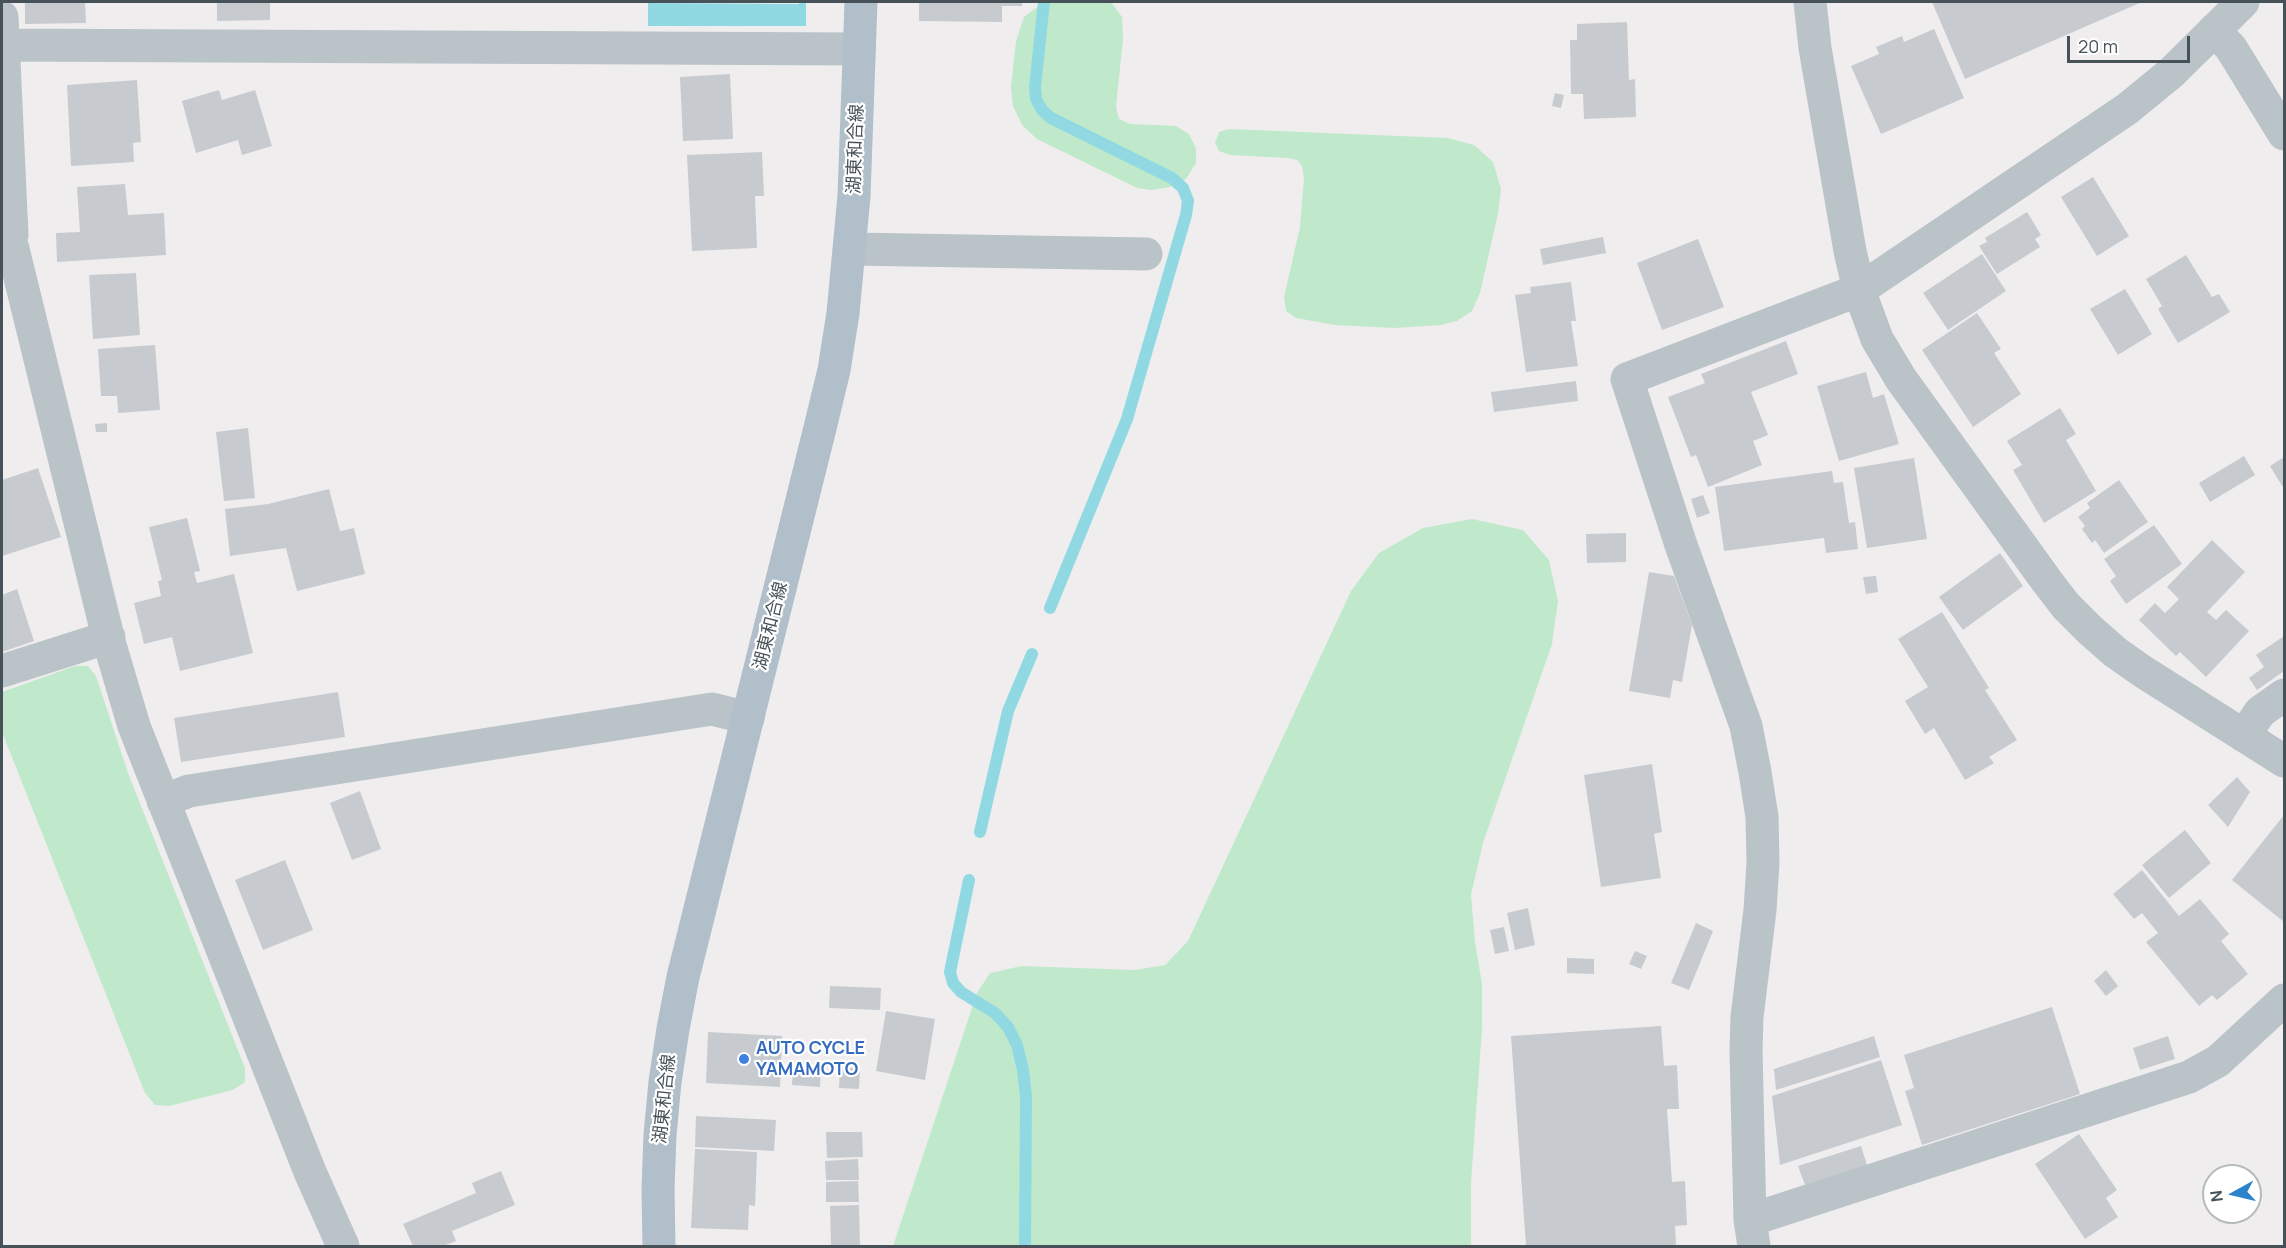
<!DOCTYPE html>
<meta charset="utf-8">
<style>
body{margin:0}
#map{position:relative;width:2286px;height:1248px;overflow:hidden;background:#f0edee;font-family:Manrope,sans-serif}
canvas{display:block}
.frame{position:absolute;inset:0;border:3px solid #475258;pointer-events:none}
.north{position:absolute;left:2202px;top:1164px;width:60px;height:60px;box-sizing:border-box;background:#fff;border:2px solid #b5babc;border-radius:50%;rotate:262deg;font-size:16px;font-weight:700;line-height:24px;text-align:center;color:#475258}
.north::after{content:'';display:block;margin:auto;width:21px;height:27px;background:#2c82cb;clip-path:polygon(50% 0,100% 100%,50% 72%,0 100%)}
.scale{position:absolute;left:2067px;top:36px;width:123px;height:27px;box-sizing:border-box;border:3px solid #475258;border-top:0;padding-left:8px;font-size:18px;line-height:21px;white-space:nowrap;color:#475258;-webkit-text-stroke:4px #fff;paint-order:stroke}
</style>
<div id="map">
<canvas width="2286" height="1248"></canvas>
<div class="frame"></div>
<div class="north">N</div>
<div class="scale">20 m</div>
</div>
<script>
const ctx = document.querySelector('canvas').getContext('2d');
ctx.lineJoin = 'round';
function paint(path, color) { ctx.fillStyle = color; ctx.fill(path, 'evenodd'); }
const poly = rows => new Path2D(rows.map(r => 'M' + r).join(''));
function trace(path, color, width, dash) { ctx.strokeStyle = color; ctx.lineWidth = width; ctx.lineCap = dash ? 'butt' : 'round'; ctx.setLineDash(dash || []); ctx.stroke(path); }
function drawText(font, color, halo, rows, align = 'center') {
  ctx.font = font + ' Manrope,"Noto Sans JP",sans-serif'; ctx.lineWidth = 4.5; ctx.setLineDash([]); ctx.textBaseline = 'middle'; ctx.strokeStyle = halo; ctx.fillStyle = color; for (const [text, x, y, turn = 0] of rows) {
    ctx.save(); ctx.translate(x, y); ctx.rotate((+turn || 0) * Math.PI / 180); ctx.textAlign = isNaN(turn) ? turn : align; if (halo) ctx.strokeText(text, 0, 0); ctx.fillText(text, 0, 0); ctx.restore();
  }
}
const green = poly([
 [1044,2,1111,2,1122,17,1123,39,1116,107,1119,119,1130,124,1176,126,1189,134,1196,148,1196,163,1186,179,1170,187,1151,190,1137,188,1037,139,1022,125,1013,106,1011,87,1016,41,1024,17],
 [1229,129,1448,138,1474,145,1493,162,1501,189,1498,214,1480,293,1472,311,1457,321,1441,325,1395,328,1335,325,1296,318,1286,311,1284,297,1300,227,1304,178,1302,166,1297,160,1287,158,1230,155,1219,151,1215,143,1219,132],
 [1472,519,1523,530,1549,560,1558,601,1552,644,1483,843,1471,895,1475,942,1482,984,1482,1029,1471,1183,1471,1246,893,1246,977,993,990,973,1022,966,1135,970,1165,965,1188,941,1351,591,1379,553,1423,528],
 [75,666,88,666,96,676,128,773,245,1068,245,1082,233,1090,169,1106,155,1105,145,1093,2,732,2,692]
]);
const water = poly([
 [799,2,806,2,806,26,648,26,648,3,799,4]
]);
const stream = poly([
 [1044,2,1035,87,1036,99,1042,110,1051,118,1172,178,1183,188,1188,201,1186,215,1127,419,1050,608],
 [980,832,1008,711,1032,654],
 [969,880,950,972,953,983,961,992,995,1013,1008,1027,1017,1045,1023,1070,1026,1097,1025,1246]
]);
const building = poly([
 [25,2,85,2,86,23,25,24],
 [217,2,270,2,270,20,217,21],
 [919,2,1022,2,1022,6,1002,6,1002,22,919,21],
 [1932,2,2142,2,1965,79],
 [1627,22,1629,80,1635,79,1636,117,1584,119,1583,94,1571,94,1570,40,1577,40,1577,24],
 [1934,29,1964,98,1881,134,1851,66,1879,54,1876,47,1902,36,1904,42],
 [730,74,733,139,683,141,680,77],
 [137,80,141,142,133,143,134,162,71,166,67,85],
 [219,90,222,100,255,90,272,146,242,155,238,140,196,153,182,101],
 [1555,93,1564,95,1561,108,1552,106],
 [762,152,764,196,755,196,757,248,692,251,687,155],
 [2093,177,2129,236,2097,256,2061,197],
 [125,184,128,215,164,213,166,255,57,262,56,233,80,232,77,187],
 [2027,212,2041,235,2035,239,2040,247,1997,274,1979,246,1987,242,1985,238],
 [1603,237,1606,253,1543,265,1540,249],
 [1698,239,1724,307,1662,330,1637,263],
 [1982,254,2006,291,1948,330,1923,293],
 [2186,255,2212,297,2219,294,2230,312,2178,343,2158,309,2162,306,2146,279],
 [136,273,140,335,93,339,89,275],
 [1571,282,1576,321,1571,321,1578,366,1526,372,1515,295,1531,293,1530,287],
 [2125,289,2152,334,2118,355,2090,309],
 [1977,313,2001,349,1994,353,2021,394,1973,427,1922,350],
 [1786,341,1798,374,1751,392,1768,435,1753,441,1762,465,1708,487,1696,455,1691,457,1668,397,1705,383,1701,374],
 [155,345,160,410,118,413,117,396,101,396,98,349],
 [1866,372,1873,398,1884,394,1899,444,1839,461,1817,386],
 [1576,381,1578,401,1494,412,1491,392],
 [2060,408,2076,434,2066,440,2096,491,2044,523,2013,470,2022,465,2007,441],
 [107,423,107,432,96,432,95,424],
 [248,428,255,498,224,501,216,432],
 [2244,456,2255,475,2210,502,2199,483],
 [2284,457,2284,489,2270,466],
 [1914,458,1927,539,1867,548,1854,468],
 [38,468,61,537,2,556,2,480],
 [1832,471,1834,483,1843,482,1849,523,1855,522,1858,549,1826,553,1824,538,1724,551,1715,487],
 [2119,480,2148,522,2104,553,2095,540,2092,543,2082,529,2085,526,2078,517,2090,508,2087,503],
 [329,489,340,531,354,528,365,574,297,591,286,548,230,556,225,509,268,504],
 [1703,495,1710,513,1697,518,1691,499],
 [187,518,200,571,194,572,197,583,234,574,253,653,180,671,172,637,144,644,134,603,161,596,158,581,162,580,149,527],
 [2154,525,2182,564,2126,604,2110,581,2116,576,2104,559],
 [1626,533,1626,562,1587,563,1586,534],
 [2212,540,2245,572,2207,612,2216,620,2226,610,2249,631,2206,677,2180,652,2176,656,2139,620,2155,603,2165,613,2179,599,2167,587],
 [2000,553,2023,586,1963,630,1939,597],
 [1649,572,1674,576,1692,625,1682,682,1673,680,1670,698,1629,691],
 [1876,576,1878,592,1866,594,1863,577],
 [17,589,34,641,2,652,2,595],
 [1942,612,1989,688,1985,690,2017,740,1989,757,1994,763,1965,780,1934,728,1925,734,1905,701,1928,687,1898,639],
 [2284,636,2284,671,2257,690,2249,678,2264,667,2256,655],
 [338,692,345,737,181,762,174,718],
 [1652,764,1662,832,1654,834,1661,878,1601,887,1584,775],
 [2237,777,2250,792,2228,827,2208,805],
 [360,791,381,849,352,860,330,803],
 [2284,815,2284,922,2232,880],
 [2185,830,2211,863,2169,898,2142,865],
 [285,860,313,930,263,950,235,880],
 [2142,870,2179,916,2200,899,2229,934,2221,941,2248,974,2217,1000,2212,995,2199,1006,2146,942,2158,933,2142,913,2134,919,2113,894],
 [1528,908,1535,945,1515,950,1507,913],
 [1696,923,1713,931,1689,990,1671,983],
 [1504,927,1509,951,1495,954,1490,930],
 [1635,951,1647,956,1641,969,1629,964],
 [1567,958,1594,959,1594,974,1567,973],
 [2106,970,2118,986,2106,996,2094,981],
 [830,986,881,988,880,1010,829,1008],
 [2052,1007,2080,1094,1922,1145,1905,1091,1914,1088,1904,1055],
 [886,1011,935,1019,925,1080,876,1071],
 [1661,1026,1664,1066,1677,1065,1679,1109,1667,1109,1672,1182,1685,1181,1687,1225,1675,1226,1676,1246,1526,1246,1511,1036],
 [708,1032,782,1036,780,1087,706,1083],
 [1874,1036,1880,1057,1776,1090,1774,1069],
 [2168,1036,2175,1059,2140,1070,2133,1048],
 [1881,1060,1902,1125,1780,1165,1772,1096],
 [840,1067,860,1069,859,1089,839,1088],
 [793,1068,821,1069,820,1087,792,1085],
 [696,1116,776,1120,774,1151,695,1147],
 [826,1132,862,1132,863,1157,827,1158],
 [2079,1134,2117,1190,2106,1198,2118,1217,2085,1239,2035,1164],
 [1861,1146,1867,1165,1805,1185,1798,1166],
 [695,1149,757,1152,755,1206,749,1205,748,1230,691,1228],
 [858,1159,859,1180,826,1180,825,1161],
 [501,1171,515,1205,452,1231,456,1241,443,1246,413,1246,403,1224,476,1193,472,1183],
 [858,1181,859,1202,826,1202,826,1182],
 [859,1205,860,1246,831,1246,830,1206]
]);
const minor = poly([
 [1810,2,1815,48,1850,251,1859,290,1877,339,1901,379,2046,580,2066,606,2090,630,2115,652,2142,671,2284,761],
 [2,17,12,235],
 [2214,30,2231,48,2284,134],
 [2,45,859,49],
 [2,212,13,249,110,645,134,726,310,1172,343,1246],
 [851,249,1146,254],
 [2,671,109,637],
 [2244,736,2260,712,2284,695],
 [163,801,189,791,712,709,748,718],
 [1750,1220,2189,1077,2218,1061,2284,1000],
 [1754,1246,1750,1220,1746,1050,1747,1017,1760,910,1763,863,1762,817,1755,772,1746,726,1681,545,1627,379,1859,290,2127,109,2171,73,2243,2]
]);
const major = poly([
 [659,1246,658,1189,660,1135,665,1082,673,1029,683,977,820,428,834,370,843,313,854,196,861,2]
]);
const markers = [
 [744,1059,6,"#3f7fe0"]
];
const streetNames = [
 ["湖東和合線",856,149,-88],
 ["湖東和合線",771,626,-76],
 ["湖東和合線",665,1099,-84]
];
const shopNames = [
 ["AUTO CYCLE",756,1049],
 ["YAMAMOTO",756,1070]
];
paint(green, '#c0e9cb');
paint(water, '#91d9e2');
trace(stream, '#91d9e2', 12);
paint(building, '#c7cbcf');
trace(minor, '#bac3c8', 33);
trace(major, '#b0bfc9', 33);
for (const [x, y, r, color] of markers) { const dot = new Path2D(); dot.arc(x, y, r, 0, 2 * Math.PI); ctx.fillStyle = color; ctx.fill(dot); trace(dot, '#fff', 2); }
drawText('18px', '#475258', '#fff', streetNames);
drawText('bold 18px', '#366cbe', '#fff', shopNames, 'left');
</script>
